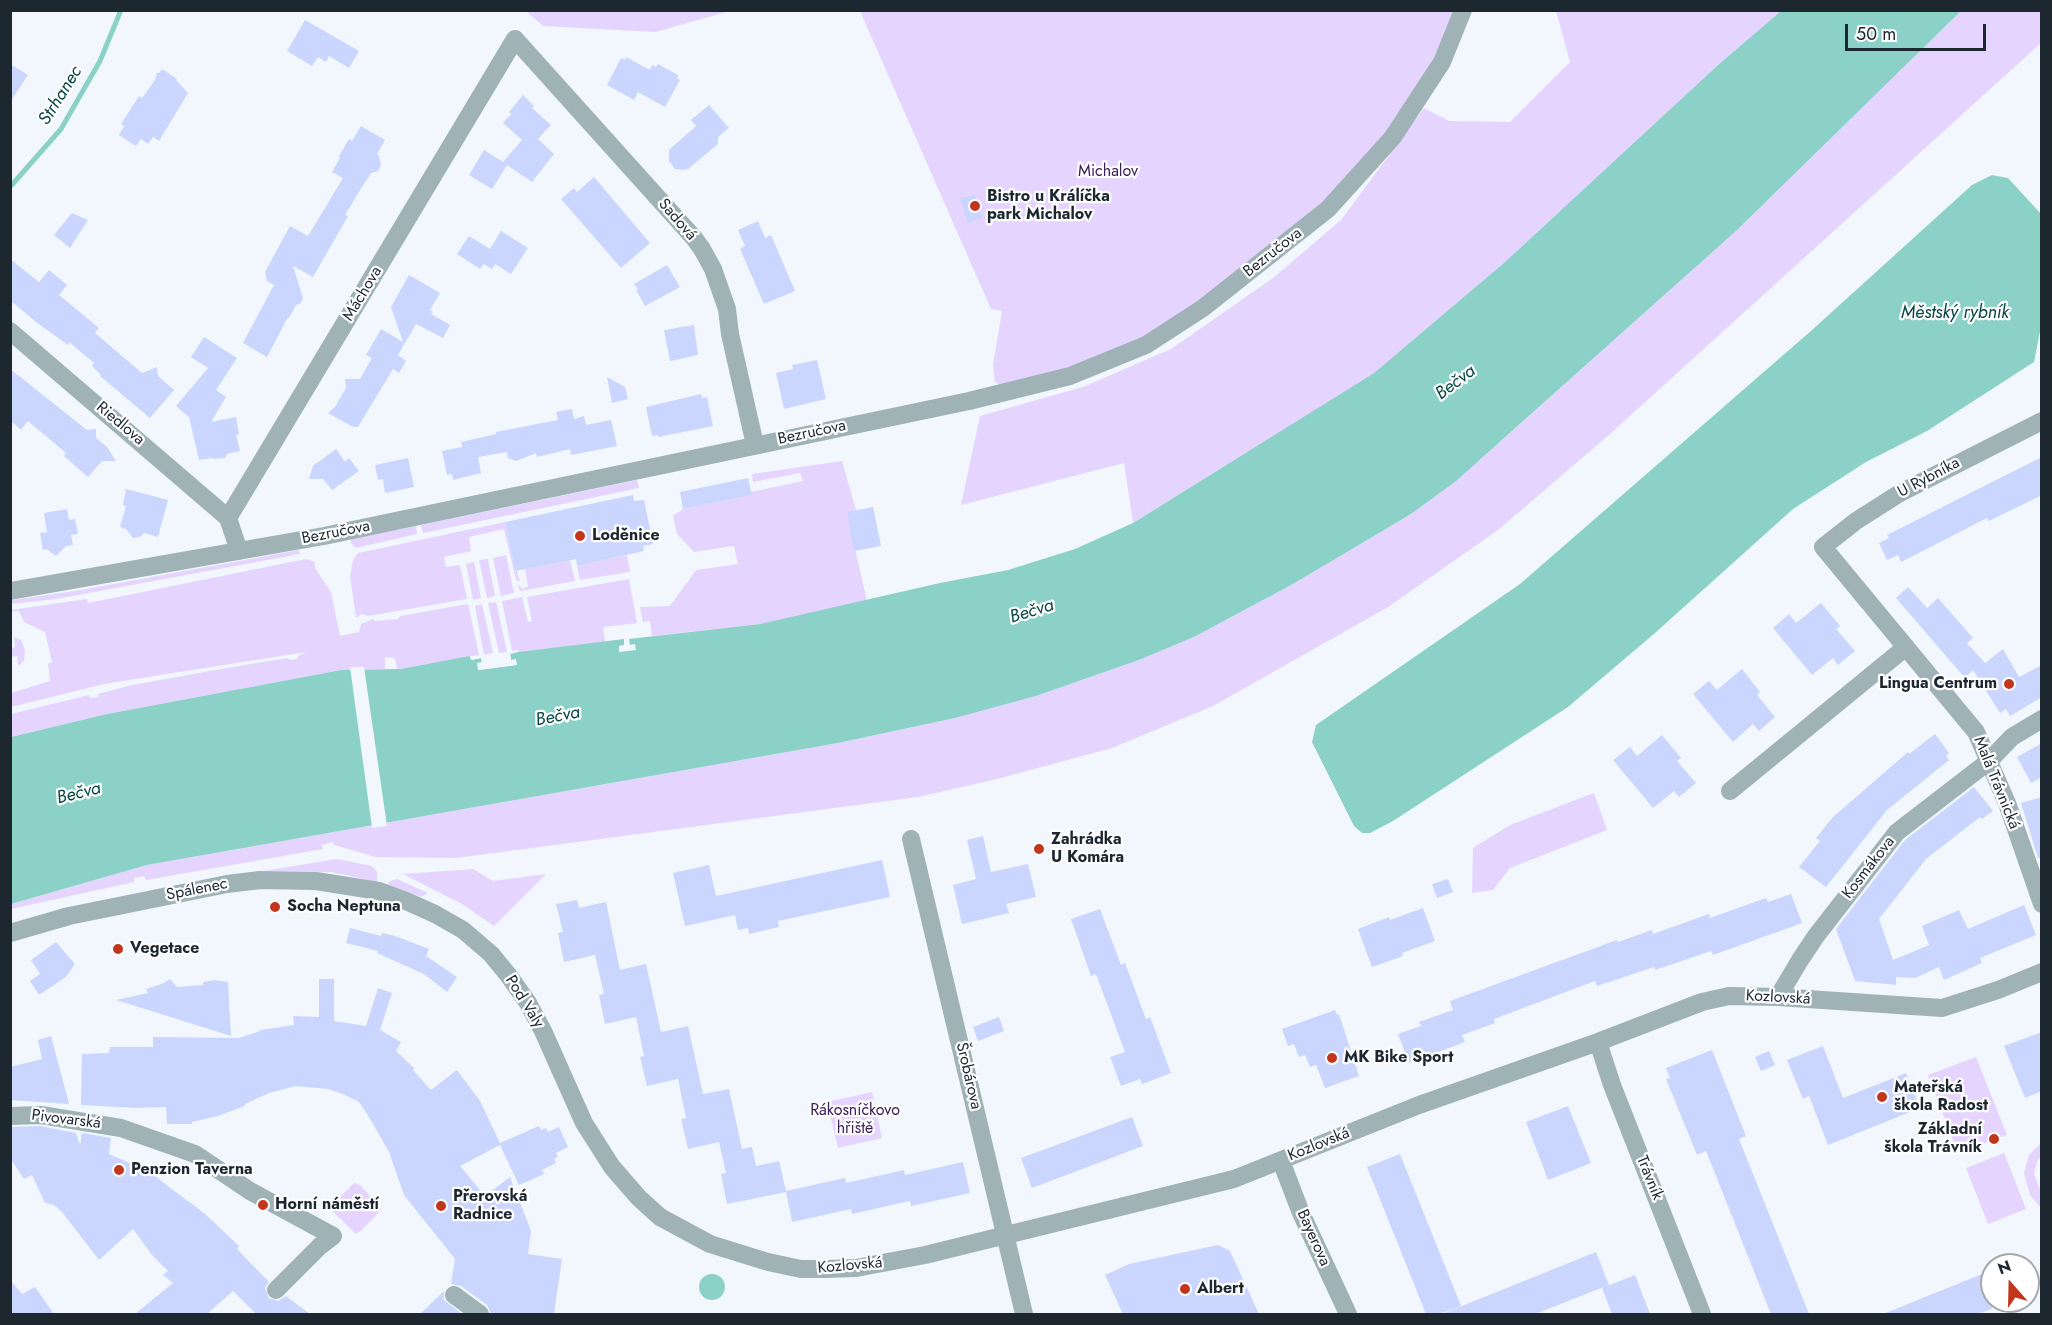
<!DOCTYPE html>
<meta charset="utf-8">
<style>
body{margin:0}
#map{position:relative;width:2052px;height:1325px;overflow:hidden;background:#f1f7fc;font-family:Jost,sans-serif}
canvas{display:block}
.frame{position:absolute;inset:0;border:12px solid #1c2730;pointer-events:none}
.north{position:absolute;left:1980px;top:1253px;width:60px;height:60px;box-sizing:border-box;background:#fff;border:2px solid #a4a9ac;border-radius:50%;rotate:340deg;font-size:16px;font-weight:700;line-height:24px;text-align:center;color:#1c2730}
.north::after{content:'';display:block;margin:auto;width:21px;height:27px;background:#c1361d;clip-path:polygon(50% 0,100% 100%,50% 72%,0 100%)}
.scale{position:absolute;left:1845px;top:24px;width:141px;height:27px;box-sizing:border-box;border:3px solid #1c2730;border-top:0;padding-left:8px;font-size:18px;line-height:21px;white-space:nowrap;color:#1c2730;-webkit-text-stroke:4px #fff;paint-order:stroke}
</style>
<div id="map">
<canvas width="2052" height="1325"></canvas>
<div class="frame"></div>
<div class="north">N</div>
<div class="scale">50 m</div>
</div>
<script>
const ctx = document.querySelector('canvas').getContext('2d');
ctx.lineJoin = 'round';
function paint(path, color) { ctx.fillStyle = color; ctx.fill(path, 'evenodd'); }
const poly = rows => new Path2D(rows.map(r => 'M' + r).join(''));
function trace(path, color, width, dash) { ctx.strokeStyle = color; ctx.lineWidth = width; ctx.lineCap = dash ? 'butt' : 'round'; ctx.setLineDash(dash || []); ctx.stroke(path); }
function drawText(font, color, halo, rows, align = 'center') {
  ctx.font = font + ' Jost,sans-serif'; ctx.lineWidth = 4.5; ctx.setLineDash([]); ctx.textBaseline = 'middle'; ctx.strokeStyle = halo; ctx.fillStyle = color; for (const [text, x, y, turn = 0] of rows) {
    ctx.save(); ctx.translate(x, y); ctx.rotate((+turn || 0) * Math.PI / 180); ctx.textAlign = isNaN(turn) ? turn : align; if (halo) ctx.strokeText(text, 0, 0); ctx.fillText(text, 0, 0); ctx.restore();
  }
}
const green = poly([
 [526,11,730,11,655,32,543,26],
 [860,11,1456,11,1444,40,1402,113,1347,183,1200,305,1145,336,1094,359,1011,386,1001,386,995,382,993,365,1002,311,991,309],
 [1556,11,1781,11,1718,65,1505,262,1374,373,1133,523,1124,463,961,505,980,416,1083,387,1171,349,1273,278,1341,220,1424,108,1449,121,1510,122,1570,62],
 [1961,11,2041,11,2041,43,1610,434,1498,530,1388,607,1213,706,1112,748,997,779,918,797,456,858,376,857,334,845,333,842,322,845,323,849,249,862,146,880,144,876,134,878,134,882,11,909,11,904,147,865,838,743,955,718,1036,696,1139,660,1194,637,1293,584,1411,514,1482,458,1736,231],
 [842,461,856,510,847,513,867,601,760,624,652,636,650,621,643,622,640,607,670,606,696,570,738,564,734,546,694,552,677,534,673,516,683,509,751,495,751,492,803,481,800,473,753,482,752,474],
 [637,480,639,488,423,533,421,525],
 [505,522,515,571,517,571,520,582,516,580,504,529,469,537,471,551,444,557,446,567,460,565,467,599,368,616,361,614,356,618,350,576,353,560,358,553],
 [416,526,417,534,356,548,351,543,351,539],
 [299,550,300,554,56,599,11,604,11,600,75,591],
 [506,555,514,593,501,596,493,558],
 [627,555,630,572,580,580,577,566],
 [306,559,315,562,315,568,331,592,340,636,359,632,361,624,373,619,375,621,398,619,400,616,468,604,479,655,400,669,397,669,395,658,385,657,385,669,341,670,107,714,11,737,11,714,89,695,90,698,99,697,98,694,132,685,232,667,288,658,289,660,297,659,298,656,306,652,104,684,11,707,11,693,50,681,48,664,52,662,45,632,24,622,19,611,11,612,11,610,87,599,88,603],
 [488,559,495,596,487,598,479,560],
 [570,560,575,581,520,591,518,584,523,589,528,586,525,569],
 [474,562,481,598,473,600,466,564],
 [629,579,637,623,603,627,605,642,518,652,518,650,512,651,502,601,522,597,528,622,532,621,527,597],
 [496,602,507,652,499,653,488,603],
 [482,604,493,653,484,655,475,606],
 [14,637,21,640,25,650,24,660,21,664,18,665,17,656,11,657,11,649,15,647],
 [1594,793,1607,830,1510,868,1493,890,1472,893,1473,848,1510,825],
 [337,859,372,866,377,872,377,882,331,872,263,871],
 [473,869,493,881,546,874,494,926,462,904,403,874],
 [397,879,428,893,421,897,387,885,390,881],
 [1976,1057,2007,1135,1958,1153,1928,1075],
 [872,1092,882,1138,838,1148,827,1102],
 [2041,1143,2041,1156,2037,1162,2034,1174,2041,1192,2041,1208,2030,1195,2024,1173,2029,1155],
 [2004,1153,2026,1209,1988,1224,1966,1168],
 [354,1183,360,1185,382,1209,361,1231,356,1234,331,1210,331,1206]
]);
const water = poly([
 [1781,11,1961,11,1736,231,1456,481,1411,514,1293,584,1194,637,1139,660,1036,696,955,718,838,743,147,865,11,904,11,737,107,714,341,670,400,669,470,656,471,660,481,658,482,663,478,670,516,665,511,660,510,653,624,639,624,645,619,646,619,652,636,650,635,644,630,645,629,639,760,624,940,583,1008,570,1075,549,1133,523,1374,373,1505,262,1718,65],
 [1992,175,2008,178,2041,214,2042,321,2034,362,1927,431,1866,462,1793,509,1655,633,1568,707,1393,821,1370,833,1362,833,1354,826,1312,742,1316,725,1520,584,1812,330,1972,185],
 '699 1287a13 13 0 1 1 26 0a13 13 0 1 1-26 0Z'
]);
const pier = poly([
 [518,650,518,652,510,654,511,660,516,659,517,665,478,670,477,663,482,662,481,658,471,660,470,656,483,656,485,663,480,667,510,663,507,652],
 [350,667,364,667,387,826,372,828]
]);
const stream = poly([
 [10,187,61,129,100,61,121,10]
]);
const building = poly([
 [305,20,359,51,349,68,329,56,326,62,318,57,312,66,287,51],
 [626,57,650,70,652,65,656,67,658,64,678,75,677,78,680,80,665,107,638,92,634,100,607,85,621,58,625,60],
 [10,64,28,75,10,102],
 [162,69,177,79,176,80,188,93,159,141,153,137,148,144,141,139,136,146,119,135,124,126,121,124,139,96,142,98,155,80,157,73,159,73],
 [523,95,534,106,532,108,551,125,538,139,554,154,532,182,507,165,492,189,469,175,484,150,503,162,522,140,503,123,511,114,509,112],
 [709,105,729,128,718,137,718,144,688,169,682,170,675,169,669,161,669,150,696,126,691,120],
 [361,126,385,140,377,154,379,156,381,165,378,171,371,173,362,187,345,215,348,216,313,277,293,266,303,298,300,304,296,305,289,318,288,317,267,357,243,343,274,285,267,281,265,272,290,226,308,236,343,178,332,172,340,158,339,156,349,139,352,141],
 [594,177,650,243,621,268,561,199,574,188,577,192],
 [975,195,982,218,968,223,960,198],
 [72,213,88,220,70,248,54,235],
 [758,221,765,238,771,235,795,291,764,304,740,249,745,246,738,230],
 [501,231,528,248,511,274,495,264,492,269,484,264,480,269,457,254,469,236,490,249],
 [10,259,39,282,49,270,67,285,59,295,99,328,95,333,142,373,157,367,158,376,174,390,150,418,100,376,101,375,92,366,94,363,69,342,68,345,36,322,10,300],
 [667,265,680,287,645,306,636,290,638,289,634,284],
 [409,275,440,293,430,310,433,312,431,314,450,325,443,338,416,324,398,355,406,361,399,373,393,369,358,427,353,427,328,413,335,407,346,388,345,379,360,379,372,358,366,355,381,329,403,342,391,307],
 [694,325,698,355,670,361,664,330],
 [204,337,237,358,216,390,226,397,211,422,236,417,239,434,236,435,240,451,227,454,225,458,214,459,212,458,199,460,189,417,176,406,208,368,191,357],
 [817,360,826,399,784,409,776,373,793,369,792,365],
 [10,369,87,430,96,429,96,438,107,447,116,461,102,461,88,477,64,456,66,453,28,421,21,430,10,420],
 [607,377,625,387,628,399,612,403],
 [701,394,702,398,707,397,713,426,658,437,658,435,652,436,646,407],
 [572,409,574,419,584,416,586,425,611,420,617,446,571,455,570,449,537,457,536,453,516,461,508,458,507,452,478,457,481,473,453,480,452,474,447,475,442,451,462,447,461,442,496,434,496,432,558,420,556,412],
 [336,449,345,462,349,458,359,471,332,490,323,479,309,479,313,466],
 [2042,457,2042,495,1989,521,1987,518,1901,562,1898,555,1887,560,1879,543,1889,538,1887,535],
 [408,458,414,487,385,493,383,479,378,480,375,465],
 [748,478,752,495,683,509,680,492],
 [126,489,168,500,158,537,144,533,140,537,133,538,126,529,120,527,126,506,123,505],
 [633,495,634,501,644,500,653,544,643,546,644,551,577,566,576,559,515,571,505,522],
 [873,507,881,546,854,551,847,512],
 [67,509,69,520,75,519,78,534,71,535,73,545,66,546,56,556,47,549,43,550,40,533,47,532,44,513],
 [1908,587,1927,608,1938,598,1973,638,1967,643,1985,663,2003,649,2019,677,2042,665,2042,697,2010,716,2006,709,2000,713,1973,670,1965,678,1896,598],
 [1821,603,1840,626,1836,629,1855,651,1838,665,1833,658,1812,675,1773,628,1789,614,1796,623],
 [1742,669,1760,692,1757,695,1775,717,1759,731,1753,724,1733,742,1693,694,1709,681,1717,690],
 [1935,734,1949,753,1946,756,1949,760,1887,810,1826,887,1799,867,1820,841,1816,838,1833,817,1908,752,1909,754],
 [1662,735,1681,758,1677,761,1696,783,1679,797,1674,791,1653,808,1613,760,1630,747,1637,756],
 [2042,743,2042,777,2031,783,2017,757],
 [1974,787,1993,811,1982,819,1980,817,1926,859,1879,919,1893,960,1929,945,1922,926,1959,910,1968,929,2024,905,2036,935,1980,958,1982,963,1944,980,1939,967,1915,978,1896,977,1896,985,1855,981,1836,929,1905,840],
 [2042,797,2042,858,2038,858,2021,803],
 [983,836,991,872,1028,864,1036,897,1006,904,1009,913,962,924,953,885,976,879,967,840],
 [882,860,890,897,778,921,779,927,749,934,748,928,738,930,735,915,685,926,673,873,709,865,716,896],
 [1448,879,1453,892,1437,898,1432,884],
 [1791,894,1802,923,1713,955,1711,951,1655,970,1654,967,1597,986,1595,981,1494,1019,1495,1023,1462,1035,1465,1042,1409,1063,1398,1034,1421,1026,1419,1022,1453,1010,1450,1001,1617,940,1618,942,1652,930,1653,934,1709,914,1710,918,1766,898,1768,902],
 [577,900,579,908,606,902,620,970,646,964,661,1032,688,1026,703,1094,729,1089,742,1149,752,1147,756,1166,779,1161,786,1191,845,1178,846,1183,904,1170,905,1175,963,1162,970,1193,911,1206,910,1201,852,1214,851,1209,792,1222,786,1192,727,1204,721,1174,726,1173,719,1142,688,1149,681,1119,686,1118,678,1079,647,1086,640,1057,644,1056,636,1017,605,1024,599,995,604,994,595,955,564,962,558,933,563,932,556,904],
 [1423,908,1435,941,1402,953,1403,956,1372,967,1358,929,1389,917,1390,920],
 [1100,909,1121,965,1125,963,1146,1019,1150,1017,1171,1073,1142,1084,1140,1079,1121,1086,1110,1057,1125,1052,1096,974,1091,976,1071,919],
 [350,928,381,936,382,933,395,936,429,949,426,956,457,977,447,992,424,974,377,953,378,951,346,943],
 [56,942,75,964,66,977,39,995,30,981,40,974,31,960],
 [170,979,177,987,203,985,203,982,215,980,228,982,231,1036,116,1000,148,993,146,989,164,983],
 [319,979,334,979,334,1021,366,1026,378,988,392,993,380,1030,401,1042,396,1051,414,1068,413,1070,431,1090,457,1070,480,1101,500,1143,539,1126,541,1130,546,1128,548,1132,559,1127,568,1147,556,1153,558,1157,554,1159,556,1163,542,1170,544,1174,519,1185,500,1145,460,1166,485,1196,510,1177,531,1231,528,1254,562,1259,554,1314,491,1314,487,1305,461,1286,451,1284,455,1259,404,1195,389,1152,369,1117,359,1102,343,1094,328,1089,296,1086,269,1093,245,1104,245,1106,218,1116,192,1122,192,1124,167,1124,166,1107,137,1108,81,1105,82,1054,109,1053,110,1047,153,1047,153,1037,239,1038,260,1031,260,1030,294,1025,293,1016,319,1017],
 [1335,1010,1337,1015,1339,1014,1359,1076,1325,1088,1316,1065,1310,1067,1305,1055,1299,1057,1294,1044,1288,1046,1282,1029],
 [999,1017,1004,1031,978,1041,973,1027],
 [2042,1032,2042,1091,2025,1098,2004,1046],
 [51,1036,69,1104,10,1100,10,1067,42,1059,38,1040],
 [1823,1046,1843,1098,1906,1073,1920,1108,1828,1145,1809,1096,1803,1099,1787,1060],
 [1712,1050,1746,1136,1739,1139,1809,1314,1771,1314,1706,1151,1697,1155,1666,1079,1670,1078,1666,1068],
 [1769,1051,1775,1065,1761,1071,1755,1057],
 [1568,1106,1591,1163,1548,1180,1526,1122],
 [1132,1117,1143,1146,1032,1188,1021,1158],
 [40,1126,76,1133,79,1143,81,1143,81,1135,83,1133,111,1138,109,1154,148,1171,205,1214,239,1246,237,1249,269,1282,265,1288,269,1298,278,1301,286,1296,310,1314,256,1314,233,1291,207,1314,135,1314,173,1283,163,1275,168,1271,152,1255,133,1229,99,1260,62,1212,54,1205,45,1203,32,1175,24,1179,10,1158,10,1127],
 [1400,1154,1461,1306,1439,1314,1426,1314,1367,1167],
 [1218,1245,1230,1251,1259,1314,1123,1314,1105,1275,1129,1264],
 [1596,1252,1609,1285,1535,1314,1442,1314],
 [1992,1270,1992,1309,1977,1314,1883,1314],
 [1635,1275,1650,1314,1612,1314,1602,1288],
 [10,1280,22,1294,35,1287,54,1314,10,1314],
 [444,1291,444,1300,462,1314,420,1314]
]);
const street = poly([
 [10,331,228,518],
 [2042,421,1900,493,1856,521,1823,547,1976,732,2007,803,2042,904],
 [239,551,228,518,515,39,694,238,702,249,713,269,727,309,730,334,755,445],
 [10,591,324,536,969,401,1070,376,1146,345,1203,308,1328,209,1393,137,1442,62,1463,10],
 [1730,791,1906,647],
 [911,839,1024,1314],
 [10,933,69,916,227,884,260,880,316,881,379,891,406,901,435,914,463,930,491,954,509,976,528,1003,543,1031,584,1123,612,1167,639,1198,660,1217,710,1244,768,1262,801,1269,826,1269,856,1268,925,1255,1234,1179,1419,1105,1598,1042,1702,1002,1729,996,1778,997,1942,1008,1998,990,2042,972],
 [1778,997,1800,960,1816,936,1897,832,1989,761,2012,737,2042,719],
 [1598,1042,1612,1085,1702,1314],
 [10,1116,41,1115,121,1128,195,1154,250,1191,333,1236,320,1246,276,1290],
 [1281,1161,1301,1213,1348,1314],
 [454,1295,480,1314]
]);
const markers = [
 [975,206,6,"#c1361d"],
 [580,536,6,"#c1361d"],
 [2009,684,6,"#c1361d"],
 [1039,849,6,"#c1361d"],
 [275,907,6,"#c1361d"],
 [118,949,6,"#c1361d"],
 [1332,1058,6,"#c1361d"],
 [1882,1097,6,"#c1361d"],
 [1994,1139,6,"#c1361d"],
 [119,1170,6,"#c1361d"],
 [263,1205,6,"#c1361d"],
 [441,1206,6,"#c1361d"],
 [1185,1289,6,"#c1361d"]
];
const parkNames = [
 ["Michalov",1108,172],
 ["Rákosníčkovo",855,1111],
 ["hřiště",855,1129]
];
const poiNames = [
 ["Bistro u Králíčka",987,197],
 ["park Michalov",987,215],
 ["Loděnice",592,536],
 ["Lingua Centrum",1997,684,"right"],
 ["Zahrádka",1051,840],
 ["U Komára",1051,858],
 ["Socha Neptuna",287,907],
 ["Vegetace",130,949],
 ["MK Bike Sport",1344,1058],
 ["Mateřská",1894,1088],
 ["škola Radost",1894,1106],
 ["Základní",1982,1130,"right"],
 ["škola Trávník",1982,1148,"right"],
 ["Penzion Taverna",131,1170],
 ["Přerovská",453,1197],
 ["Radnice",453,1215],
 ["Horní náměstí",275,1205],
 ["Albert",1197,1289]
];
const streetNames = [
 ["Sadová",677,220,49],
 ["Bezručova",1273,253,-38],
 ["Máchova",363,294,-59],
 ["Riedlova",120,424,40],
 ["Bezručova",812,433,-12],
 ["U Rybníka",1929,478,-28],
 ["Bezručova",336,533,-11],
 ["Malá Trávnická",1996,783,68],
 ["Kosmákova",1869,868,-52],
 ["Spálenec",197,890,-11],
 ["Kozlovská",1778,998,3],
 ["Pod Valy",524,1002,58],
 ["Šrobárova",968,1076,77],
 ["Pivovarská",66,1120,7],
 ["Kozlovská",1319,1145,-22],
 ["Trávník",1649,1178,68],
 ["Bayerova",1313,1238,66],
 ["Kozlovská",850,1266,-5]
];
const waterNames = [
 ["Strhanec",61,96,-58],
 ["Městský rybník",1955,314],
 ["Bečva",1456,383,-37],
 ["Bečva",1032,612,-17],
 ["Bečva",558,717,-11],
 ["Bečva",79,794,-14]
];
paint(green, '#e5d5fe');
paint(water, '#8cd1c7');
paint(pier, '#f1f7fc');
trace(stream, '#8cd1c7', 5);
paint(building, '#cbd6fe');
trace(street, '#9fb2b6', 18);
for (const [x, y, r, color] of markers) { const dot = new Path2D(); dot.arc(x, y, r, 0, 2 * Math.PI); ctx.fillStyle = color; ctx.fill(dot); trace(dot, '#fff', 2); }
drawText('16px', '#3c205a', '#fff', parkNames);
drawText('bold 16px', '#1c2730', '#fff', poiNames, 'left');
drawText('16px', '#1c2730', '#fff', streetNames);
drawText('italic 18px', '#054640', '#fff', waterNames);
</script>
